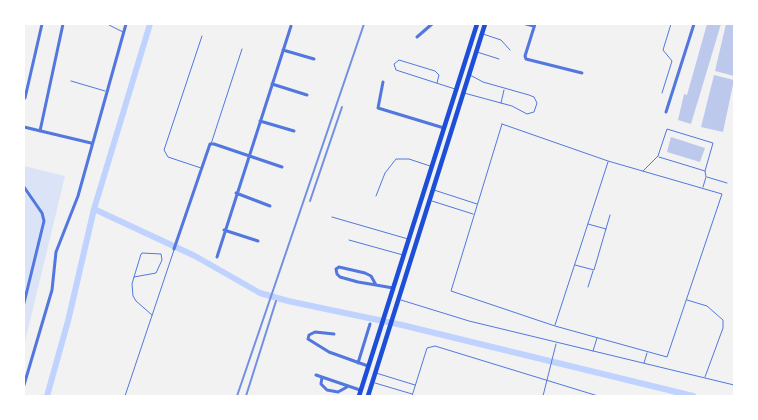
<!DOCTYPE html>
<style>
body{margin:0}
#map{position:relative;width:758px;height:420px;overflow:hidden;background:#f2f2f2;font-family:"Fira Sans Condensed",sans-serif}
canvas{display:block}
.frame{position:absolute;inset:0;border:25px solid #fff;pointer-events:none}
</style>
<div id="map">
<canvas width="758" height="420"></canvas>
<div class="frame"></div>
</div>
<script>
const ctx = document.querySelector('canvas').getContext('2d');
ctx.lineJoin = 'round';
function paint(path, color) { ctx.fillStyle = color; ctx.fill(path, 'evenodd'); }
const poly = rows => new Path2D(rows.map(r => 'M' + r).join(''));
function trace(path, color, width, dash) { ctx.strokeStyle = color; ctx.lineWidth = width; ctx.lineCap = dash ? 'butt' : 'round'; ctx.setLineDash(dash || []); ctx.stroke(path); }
const green = poly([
 [24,166,65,176,24,346]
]);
const canal = poly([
 [94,209,195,256,260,293,288,301,402,325,693,396],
 [47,396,68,321,94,209,150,24]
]);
const building = poly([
 [707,24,721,24,691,124,678,120,684,94,687,95],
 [726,24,734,24,734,76,715,71],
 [714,75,734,80,723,132,701,127],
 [671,137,705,148,700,162,667,152]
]);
const service = poly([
 [109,25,123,32],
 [483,34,501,40,510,50],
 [477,52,499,59],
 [71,81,105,91],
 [437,83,439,75,435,71,399,60,394,64,396,70,455,89],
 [464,93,512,106,527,114,534,112,537,103,534,97,529,95,483,82,470,75],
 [662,93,672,61,663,50,671,24],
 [501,103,504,90],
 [502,124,608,161,722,194,667,357,555,326,451,291,502,124],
 [211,144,242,49],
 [659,157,705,171],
 [201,168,168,157,164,150,202,36],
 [643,171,658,156,667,129,713,143,705,171,706,177,703,187],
 [707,177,727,183],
 [434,190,477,204],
 [376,196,385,173,396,159,409,159,430,166],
 [432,201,473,214],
 [332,217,408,239],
 [588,224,606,229],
 [349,240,403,255],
 [575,265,594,270,610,215],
 [134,277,156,273,162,260,161,254,142,253,141,254,134,277,132,284,133,296,136,301,152,315],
 [588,287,593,271],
 [401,300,469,321,734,385],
 [687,300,707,306,723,320,723,328,705,377],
 [555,325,608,162],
 [593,351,597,338],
 [644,363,647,353],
 [376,373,415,385],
 [375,383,412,394],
 [125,396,174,250],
 [412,396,427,348,435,346,598,396],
 [543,396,556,344]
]);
const minor = poly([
 [526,24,534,26],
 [535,24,525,56,526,59,582,73],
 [417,37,432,24],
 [283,50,314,59],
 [383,82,378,108,444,128],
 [272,84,307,95],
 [25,98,42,24],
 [666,112,694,24],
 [260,121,294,131],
 [24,127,91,143],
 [40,131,63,24],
 [24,187,42,213,44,221,24,303],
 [236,193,270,206],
 [224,230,258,241],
 [174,249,210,144,214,144,282,167],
 [217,257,291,26],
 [376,285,371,276,365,273,339,267,336,269,337,274,340,277,358,282,376,285,393,288],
 [334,334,315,332,309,335,308,339,329,352,368,366],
 [358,363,370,324],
 [316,375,360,390],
 [322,377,321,384,327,390,338,392,347,387],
 [24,385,52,290,56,252,78,196,126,24]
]);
const secondary = poly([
 [359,396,477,24],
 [368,396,485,24]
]);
const rail = poly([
 [310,201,342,107],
 [237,396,364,24],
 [246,396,276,301]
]);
paint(green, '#dbe4f7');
trace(canal, '#bfd3fe', 6);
paint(building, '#bdc9ec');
trace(service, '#5277de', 1);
trace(minor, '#5277de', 3);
trace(secondary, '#1d4ed8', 4.5);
trace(rail, '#7290e2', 2);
</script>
